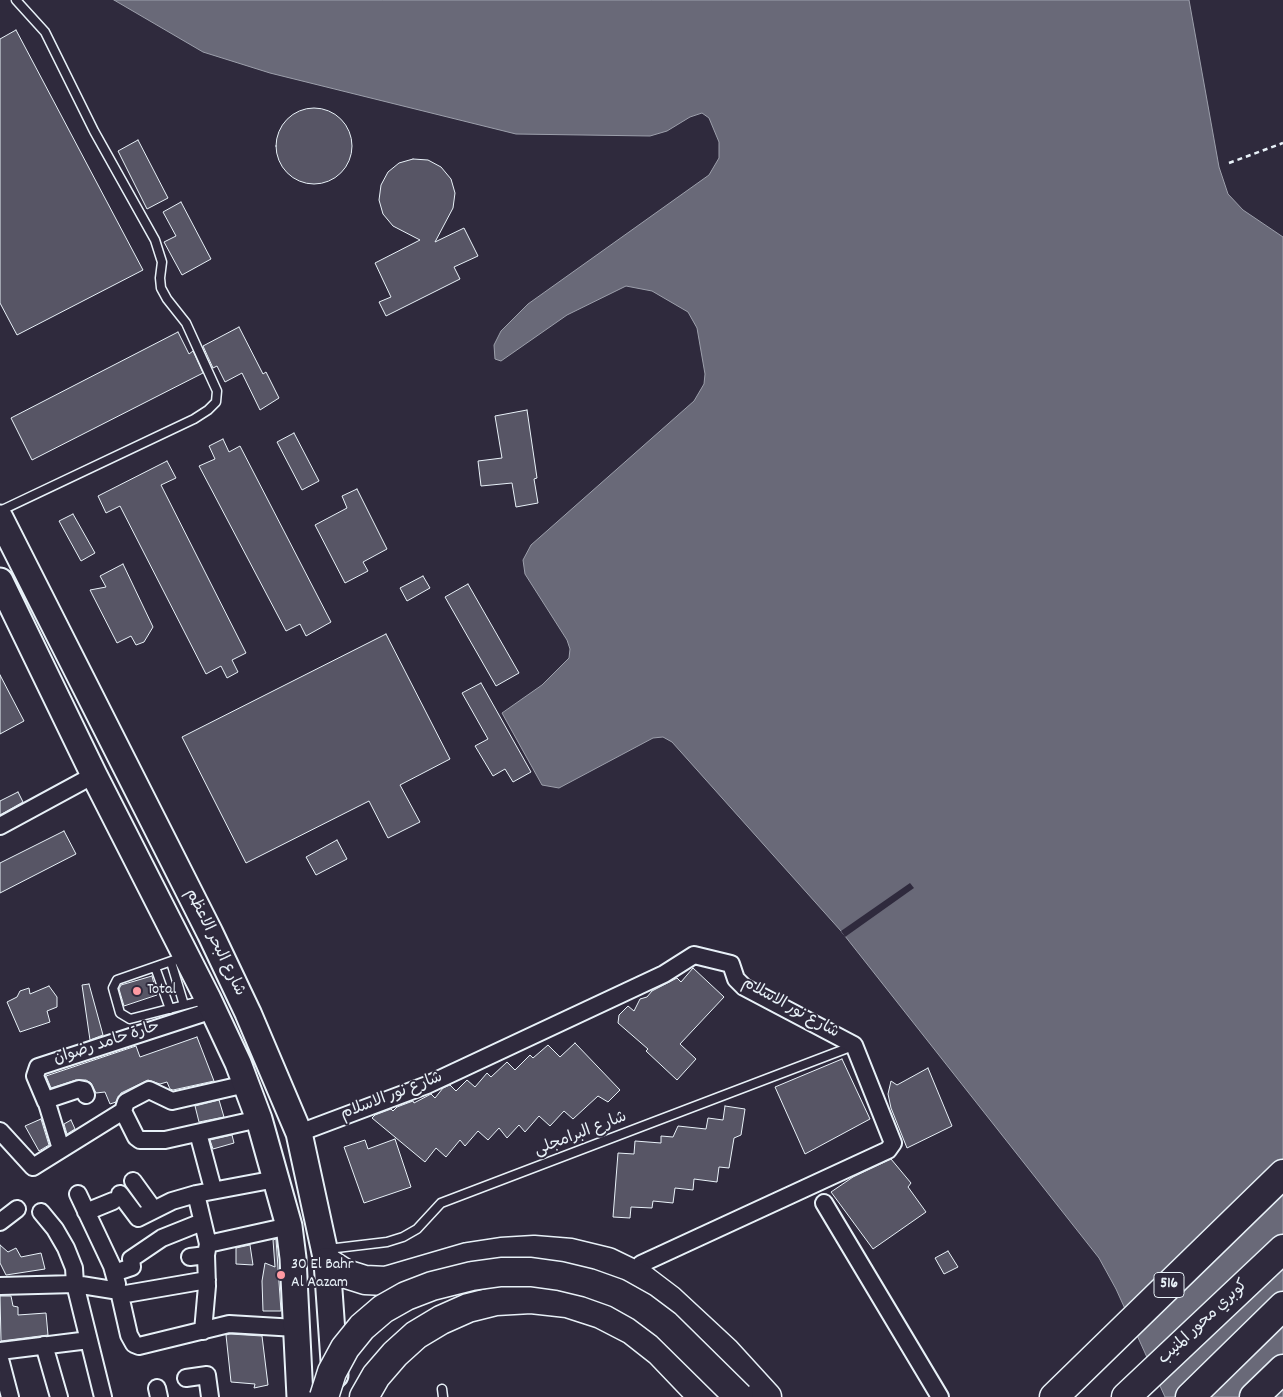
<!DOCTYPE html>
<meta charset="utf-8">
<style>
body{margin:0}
canvas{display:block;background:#2f2a3d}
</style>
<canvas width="1283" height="1397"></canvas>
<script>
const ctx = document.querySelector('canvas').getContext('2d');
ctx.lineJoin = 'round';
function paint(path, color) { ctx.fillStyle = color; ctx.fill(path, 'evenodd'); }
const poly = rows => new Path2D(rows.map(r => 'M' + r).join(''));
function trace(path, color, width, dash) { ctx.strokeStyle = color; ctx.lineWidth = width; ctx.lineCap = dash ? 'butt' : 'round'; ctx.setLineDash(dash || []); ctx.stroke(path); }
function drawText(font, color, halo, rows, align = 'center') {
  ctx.font = font + ' Dekko,"Playpen Sans Arabic",sans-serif'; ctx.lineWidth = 4; ctx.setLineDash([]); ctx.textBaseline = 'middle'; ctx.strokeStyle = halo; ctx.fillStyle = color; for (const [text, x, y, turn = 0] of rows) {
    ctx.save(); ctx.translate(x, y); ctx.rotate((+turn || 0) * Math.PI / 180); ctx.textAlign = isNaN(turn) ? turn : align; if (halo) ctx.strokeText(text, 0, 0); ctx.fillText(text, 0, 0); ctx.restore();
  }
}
const water = poly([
 [114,0,1189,0,1219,167,1228,194,1243,210,1283,237,1283,1397,1165,1397,1116,1289,1099,1258,841,931,672,742,663,737,653,738,559,788,542,785,502,713,542,685,569,658,570,649,567,640,525,574,523,560,531,545,694,401,704,384,705,374,697,328,688,312,652,291,626,286,567,315,501,361,495,359,494,345,501,331,528,304,709,175,719,158,719,142,709,118,702,113,690,117,667,131,650,136,516,134,270,73,203,52,114,0]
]);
const pier = poly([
 [910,883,914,888,845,937,841,931]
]);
const building = poly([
 [16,30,143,270,17,335,0,303,0,39,16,30],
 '276 146a38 38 0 1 1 76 0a38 38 0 1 1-76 0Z',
 [138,140,168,198,147,209,118,151,138,140],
 [413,159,428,160,441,167,451,179,455,193,453,208,435,242,464,228,478,256,454,267,460,279,386,316,379,302,391,297,375,263,420,240,393,226,383,214,379,200,381,185,388,172,399,163,413,159],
 [181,202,211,259,182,275,164,242,176,236,163,212,181,202],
 [239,327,263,374,266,372,279,398,260,410,242,373,225,382,217,366,213,368,203,346,239,327],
 [178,332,189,354,193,351,203,373,32,460,11,418,178,332],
 [527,410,537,478,534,479,538,503,516,507,512,483,481,486,478,461,502,458,495,416,527,410],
 [294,433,319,481,302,490,277,442,294,433],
 [223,439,229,452,240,446,331,622,306,636,300,624,286,631,199,466,215,459,209,446,223,439],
 [167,461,176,478,161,485,246,653,232,660,238,672,227,678,221,666,206,674,120,506,106,513,98,496,167,461],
 [357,489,387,549,363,562,368,571,345,583,315,525,347,508,342,496,357,489],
 [73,514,95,553,81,561,59,521,73,514],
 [123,564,153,627,144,642,136,645,131,636,117,643,90,590,106,587,100,576,123,564],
 [423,576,430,588,407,601,400,588,423,576],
 [468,584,519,673,496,686,445,597,468,584],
 [386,634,450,759,400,785,420,822,388,838,369,801,246,863,182,737,386,634],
 [0,675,24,721,0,734,0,675],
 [481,683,531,772,513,782,505,769,493,776,475,746,488,739,462,693,481,683],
 [18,792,23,802,0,815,0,801,18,792],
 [64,831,76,854,0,893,0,863,64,831],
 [337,840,347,859,316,875,306,857,337,840],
 [693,968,724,997,680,1044,696,1059,677,1080,646,1051,648,1049,618,1023,619,1015,628,1006,634,1011,640,999,647,997,652,991,677,978,681,982,693,968],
 [152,976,157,995,124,1006,119,989,121,985,152,976],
 [89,984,103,1035,90,1040,82,985,89,984],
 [49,986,57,997,57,1007,47,1011,50,1022,20,1032,7,1002,17,997,20,991,29,988,30,994,49,986],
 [197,1037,214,1081,173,1090,170,1089,167,1082,160,1084,148,1080,121,1093,116,1102,110,1104,105,1092,96,1093,91,1083,86,1080,76,1080,51,1088,46,1076,136,1046,140,1057,197,1037],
 [575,1043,620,1090,608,1102,598,1096,573,1119,564,1111,550,1126,539,1116,525,1132,519,1125,507,1138,499,1128,488,1140,478,1131,465,1146,460,1140,446,1157,436,1148,425,1162,372,1118,375,1115,391,1109,393,1111,397,1107,413,1101,414,1103,431,1094,435,1098,443,1088,450,1085,456,1091,467,1080,475,1087,487,1073,491,1077,507,1062,515,1070,530,1055,533,1058,548,1045,560,1057,575,1043],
 [842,1059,870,1119,805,1154,775,1087,842,1059],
 [928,1068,952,1126,907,1148,891,1108,888,1094,891,1081,897,1085,928,1068],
 [219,1100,224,1117,199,1122,195,1106,219,1100],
 [725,1106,745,1109,741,1135,734,1138,729,1168,719,1167,717,1182,694,1179,693,1190,675,1188,673,1203,653,1201,652,1208,631,1207,630,1218,613,1217,618,1153,634,1154,635,1141,661,1143,661,1136,673,1137,678,1126,706,1129,708,1118,723,1120,725,1106],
 [41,1119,49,1145,39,1151,25,1126,41,1119],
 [71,1120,75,1129,67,1134,64,1124,71,1120],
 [232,1135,234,1143,213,1149,210,1140,232,1135],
 [395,1139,411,1187,364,1203,344,1147,365,1140,368,1149,395,1139],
 [891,1159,911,1183,908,1187,926,1212,873,1249,831,1192,853,1177,891,1159],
 [276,1239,281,1311,263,1311,262,1281,265,1263,275,1267,273,1240,276,1239],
 [0,1245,8,1252,16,1248,21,1257,41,1253,45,1269,6,1275,0,1263,0,1245],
 [250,1245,253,1265,236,1264,236,1248,250,1245],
 [948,1251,958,1267,944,1274,935,1258,948,1251],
 [0,1296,11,1296,13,1306,18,1307,18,1315,46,1313,48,1335,1,1341,0,1296],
 [230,1334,262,1336,268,1385,254,1388,255,1384,231,1382,226,1335,230,1334]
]);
const path = poly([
 [1229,163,1283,143]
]);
const service = poly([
 [0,511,194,419,208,410,216,402,217,391,186,323,167,299,161,288,160,278,162,262,155,240,94,131,45,32,16,0],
 [183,957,117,980,113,988,120,1013,130,1019,204,1000],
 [171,962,184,1005],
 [155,967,170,1009],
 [328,1249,387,1242,403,1237,417,1229,441,1203,853,1046],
 [442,1389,443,1397]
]);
const minor = poly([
 [0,826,94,775],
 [46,1102,35,1076,38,1067,213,1010],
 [123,1111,136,1137,140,1140,165,1140,259,1119],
 [123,1111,126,1102,149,1090,172,1101,246,1084],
 [0,1131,33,1167,123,1111],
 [198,1133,213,1189],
 [299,1133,427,1085,664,974,694,955,731,964,736,979,744,987,854,1045,893,1143,888,1150,641,1264],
 [61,1149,46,1100,79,1089,84,1090,86,1095],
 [133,1181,154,1210],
 [78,1194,112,1266,117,1284],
 [120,1194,138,1218,172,1201,196,1194,276,1179],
 [196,1194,208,1244,206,1255,207,1286,203,1331],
 [824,1203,940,1397],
 [41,1212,55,1229,66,1248,74,1268,75,1284,103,1397],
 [86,1212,113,1201],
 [0,1222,17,1209],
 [208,1244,289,1226],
 [190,1257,206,1255],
 [114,1273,132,1267,131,1259,162,1238,202,1222],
 [0,1286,75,1284,119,1291,129,1335,134,1344,139,1346,229,1324,296,1328],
 [120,1295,207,1280],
 [44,1345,59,1397],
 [0,1351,89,1340],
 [0,1359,10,1397],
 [186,1378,207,1375,210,1397],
 [157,1388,159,1397]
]);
const primary = poly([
 [0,518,210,933,248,1013,299,1133,327,1262,335,1375],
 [0,581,94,775,208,999,238,1063,259,1119,289,1226,293,1258,300,1397]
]);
const motorway = poly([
 [327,1262,346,1274,365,1280,386,1281,468,1257,501,1252,534,1250,571,1253,608,1262,641,1278,670,1300,725,1351,767,1397],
 [364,1397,376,1376,395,1354,416,1335,441,1320,468,1308,496,1301,531,1299,567,1303,601,1314,632,1330,660,1352,703,1397],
 [1054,1397,1283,1174],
 [1126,1397,1283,1249],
 [1190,1397,1283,1306],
 [1254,1397,1283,1369]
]);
const motorwayBridge = poly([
 [324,1397,332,1372,345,1348,362,1327,383,1309,406,1296,432,1286,472,1276,501,1272,531,1272,560,1276,589,1283,617,1293,642,1307,666,1325,739,1397]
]);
const markers = [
 [137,991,5,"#ff9aa2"],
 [281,1275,5,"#ff9aa2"]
];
const shields = [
 [1169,1285,30]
];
const shieldNames = [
 ["516",1169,1285]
];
const streetNames = [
 ["شارع البحر الاعظم",214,943,64],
 ["شارع نور الاسلام",790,1009,29],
 ["حارة حامد رضوان",107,1044,-18],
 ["شارع نور الاسلام",392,1097,-21],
 ["شارع البرامجلى",581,1135,-21],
 ["كوبري محور المنيب",1204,1323,-43]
];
const poiNames = [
 ["Total",147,991],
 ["30 El Bahr",291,1266],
 ["Al Aazam",291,1284]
];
paint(water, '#696978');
trace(water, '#9c9fab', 1);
paint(pier, '#2f2a3d');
paint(building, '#575565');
trace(building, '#e8f1f8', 1);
trace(service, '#e8f1f8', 11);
trace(minor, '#e8f1f8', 20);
trace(primary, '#e8f1f8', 29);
trace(motorway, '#e8f1f8', 31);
trace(path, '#e8f1f8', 2.5, [5, 4]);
trace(service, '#2f2a3d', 8);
trace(minor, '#2f2a3d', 16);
trace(primary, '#2f2a3d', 25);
trace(motorway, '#2f2a3d', 28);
trace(motorwayBridge, '#e8f1f8', 31, []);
trace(motorwayBridge, '#2f2a3d', 28);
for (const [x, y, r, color] of markers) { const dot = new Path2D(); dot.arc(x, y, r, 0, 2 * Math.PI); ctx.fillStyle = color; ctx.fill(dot); trace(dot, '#2f2a3d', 2); }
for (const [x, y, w] of shields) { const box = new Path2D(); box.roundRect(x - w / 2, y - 12.5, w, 25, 4); ctx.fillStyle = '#2f2a3d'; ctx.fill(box); trace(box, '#e8f1f8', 1); }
drawText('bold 15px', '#e8f1f8', null, shieldNames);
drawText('16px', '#e8f1f8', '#2f2a3d', streetNames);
drawText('16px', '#e8f1f8', '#2f2a3d', poiNames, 'left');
</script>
